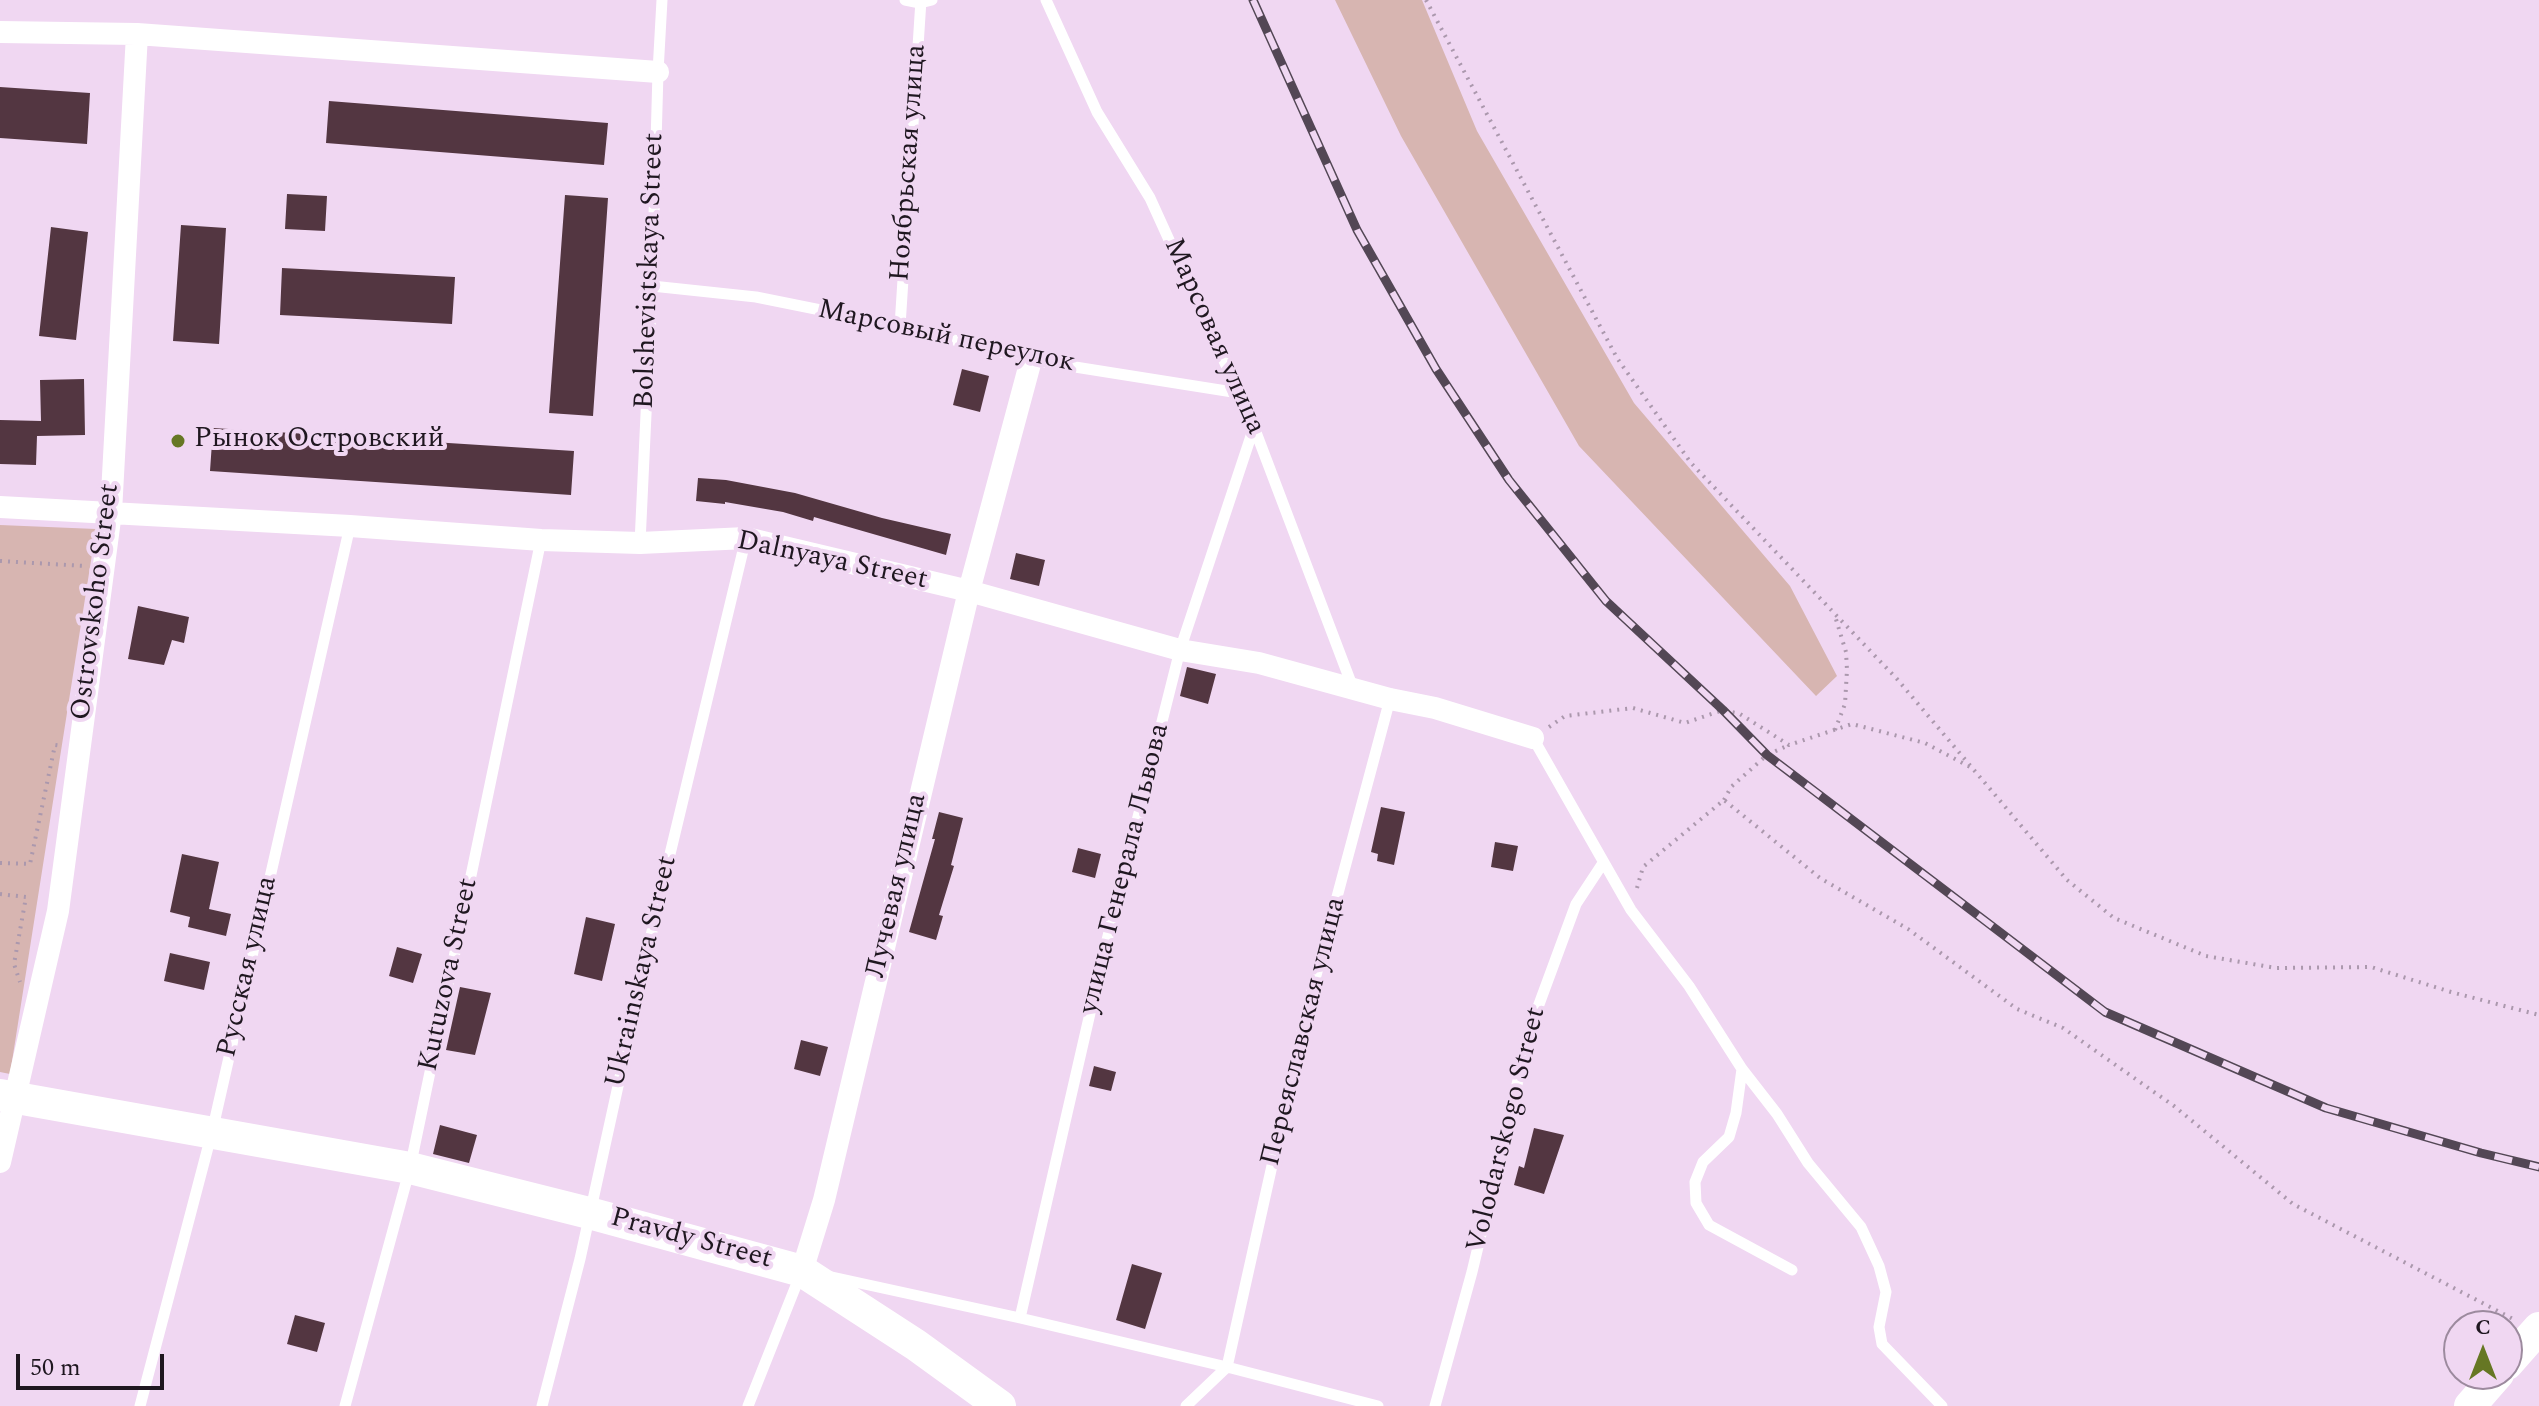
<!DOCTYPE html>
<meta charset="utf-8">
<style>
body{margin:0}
#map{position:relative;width:2539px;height:1406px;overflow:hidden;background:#f0d7f2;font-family:Spectral,serif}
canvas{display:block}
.north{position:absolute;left:2443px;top:1310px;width:80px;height:80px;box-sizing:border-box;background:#f0d7f2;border:2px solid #9c8a9e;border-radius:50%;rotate:0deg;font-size:22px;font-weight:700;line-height:32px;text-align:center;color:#1f1720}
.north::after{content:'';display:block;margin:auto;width:28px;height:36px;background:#667724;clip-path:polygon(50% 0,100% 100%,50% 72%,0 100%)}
.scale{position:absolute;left:16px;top:1354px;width:148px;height:36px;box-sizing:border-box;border:4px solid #1f1720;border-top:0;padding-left:10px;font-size:24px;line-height:28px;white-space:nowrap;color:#1f1720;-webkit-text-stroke:6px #f0d7f2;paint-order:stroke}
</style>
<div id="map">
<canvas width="2539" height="1406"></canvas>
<div class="north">С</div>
<div class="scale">50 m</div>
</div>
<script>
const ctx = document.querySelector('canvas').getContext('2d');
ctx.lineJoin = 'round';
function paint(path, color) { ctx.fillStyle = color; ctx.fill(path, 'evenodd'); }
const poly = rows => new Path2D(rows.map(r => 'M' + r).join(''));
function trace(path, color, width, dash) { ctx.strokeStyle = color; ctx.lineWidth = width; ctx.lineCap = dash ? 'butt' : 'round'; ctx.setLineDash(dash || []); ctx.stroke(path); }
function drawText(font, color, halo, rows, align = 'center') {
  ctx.font = font + ' Spectral,serif'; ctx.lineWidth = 8; ctx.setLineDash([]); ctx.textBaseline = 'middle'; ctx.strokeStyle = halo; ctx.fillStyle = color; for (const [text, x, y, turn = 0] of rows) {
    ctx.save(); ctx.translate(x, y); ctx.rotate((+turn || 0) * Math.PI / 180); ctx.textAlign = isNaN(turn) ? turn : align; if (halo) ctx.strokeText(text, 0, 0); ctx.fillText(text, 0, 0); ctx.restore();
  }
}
const green = poly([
 [1335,0,1422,0,1477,131,1634,403,1790,586,1837,676,1816,696,1579,446,1401,136],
 [0,525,96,529,10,1074,0,1072]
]);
const building = poly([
 [0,87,90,93,87,144,0,138],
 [329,101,608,123,604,165,326,143],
 [287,194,327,196,325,231,285,229],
 [565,195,608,198,593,416,549,413],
 [181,225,226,228,219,344,173,341],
 [51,227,88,232,76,340,39,336],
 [282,268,455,277,452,324,280,315],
 [962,369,989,376,980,412,953,405],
 [84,379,85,435,37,436,36,465,0,464,0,420,41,421,40,380],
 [213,428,574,451,571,495,210,471],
 [698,478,726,480,795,493,882,518,951,534,946,555,814,517,813,521,783,512,725,502,725,504,696,501],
 [1016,553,1045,560,1039,586,1010,579],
 [138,606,189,617,184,643,172,640,164,665,128,659],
 [1187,667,1216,674,1208,704,1180,696],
 [1381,807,1405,812,1394,865,1377,861,1378,854,1371,852],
 [939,812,963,818,951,865,954,866,939,915,943,916,936,940,909,932,935,839,932,839],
 [1495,842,1518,846,1513,871,1491,867],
 [1078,848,1101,854,1095,878,1072,872],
 [182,854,219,862,209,909,231,914,226,936,188,927,190,917,170,912],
 [586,917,615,924,602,981,574,974],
 [397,947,422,954,413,983,389,976],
 [170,953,210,962,204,990,164,981],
 [460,987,491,993,475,1055,446,1050],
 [801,1040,828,1047,820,1076,794,1069],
 [1094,1066,1116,1072,1111,1091,1089,1086],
 [440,1125,477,1135,469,1163,433,1154],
 [1534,1128,1564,1135,1544,1194,1514,1185,1519,1166,1524,1168],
 [1132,1264,1162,1273,1145,1329,1116,1320],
 [295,1315,325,1323,317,1352,287,1344]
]);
const path = poly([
 [1426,0,1617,358,1691,463,1897,679,2067,880,2114,918,2206,956,2276,968,2371,967,2451,992,2539,1015],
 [0,561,85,566],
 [1549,727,1565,716,1633,708,1685,723,1723,710,1740,714,1789,745,1852,724,1925,743,1970,767],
 [1835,730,1845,704,1847,670,1846,652,1835,616],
 [1724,800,1731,787,1767,755,1789,745],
 [0,863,30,864,55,745,62,746],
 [1637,888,1643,867,1724,800,1820,878,1908,929,2017,1009,2063,1028,2174,1106,2293,1204,2513,1319],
 [0,894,26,897,14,964,20,982]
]);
const service = poly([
 [905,0,920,3,932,0],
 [1046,0,1097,112,1150,198,1254,427,1353,688],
 [652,286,756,297,900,326,1031,360,1239,393],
 [900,326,921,0],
 [640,543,652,286,658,72,662,0],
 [1533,738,1631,910,1689,986,1742,1069,1777,1114,1808,1163,1861,1227,1879,1266,1886,1292,1879,1327,1882,1344,1942,1406],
 [1742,1069,1736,1113,1729,1137,1703,1162,1695,1182,1696,1203,1709,1225,1792,1270],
 [832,1277,1020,1318,1227,1367,1378,1406],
 [1020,1318,1105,948,1180,650,1254,427],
 [140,1406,212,1132,350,526],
 [345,1406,410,1168,541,540],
 [542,1406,580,1259,658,904,746,538],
 [748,1406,801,1273],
 [1186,1406,1227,1367,1307,1009,1390,699],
 [1435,1406,1472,1272,1531,1026,1576,904,1603,863]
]);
const minor = poly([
 [0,32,137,34,658,72],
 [0,507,350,526,541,540,640,543,746,538,969,591,1180,650,1259,663,1390,699,1435,708,1533,738],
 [0,1162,58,911,111,512,137,34],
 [802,1271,824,1200,969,591,1031,360]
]);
const secondary = poly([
 [0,1095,410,1168,589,1213,802,1271,916,1345,1000,1406],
 [2507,1364,2539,1328],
 [2470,1406,2498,1374]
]);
const rail = poly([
 [1253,0,1357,230,1436,369,1509,480,1606,601,1723,710,1767,755,2105,1012,2326,1108,2481,1153,2539,1167]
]);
const markers = [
 [178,441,8,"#667724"]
];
const streetNames = [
 ["Ноябрьская улица",910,163,-86],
 ["Bolshevistskaya Street",651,271,-88],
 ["Марсовая улица",1213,337,66],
 ["Марсовый переулок",946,338,12],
 ["Dalnyaya Street",832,562,12],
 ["Ostrovskoho Street",97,602,-83],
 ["улица Генерала Львова",1126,869,-76],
 ["Лучевая улица",898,886,-77],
 ["Русская улица",249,967,-77],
 ["Ukrainskaya Street",643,972,-77],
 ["Kutuzova Street",450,975,-78],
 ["Переяславская улица",1305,1032,-76],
 ["Volodarskogo Street",1508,1130,-76],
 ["Pravdy Street",691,1240,15]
];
const poiNames = [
 ["Рынок Островский",194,441]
];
paint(green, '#d7b5b1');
paint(building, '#533641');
trace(path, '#ab98ad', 4, [2, 6]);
trace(service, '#fff', 11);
trace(minor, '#fff', 22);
trace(secondary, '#fff', 32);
trace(rail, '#534755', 9);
trace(rail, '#f0d7f2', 6, [18]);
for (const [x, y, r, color] of markers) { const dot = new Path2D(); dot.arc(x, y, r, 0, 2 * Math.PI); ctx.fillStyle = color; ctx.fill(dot); trace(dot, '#f0d7f2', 3); }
drawText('28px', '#1f1720', '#f0d7f2', streetNames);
drawText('28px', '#1f1720', '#f0d7f2', poiNames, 'left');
</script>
